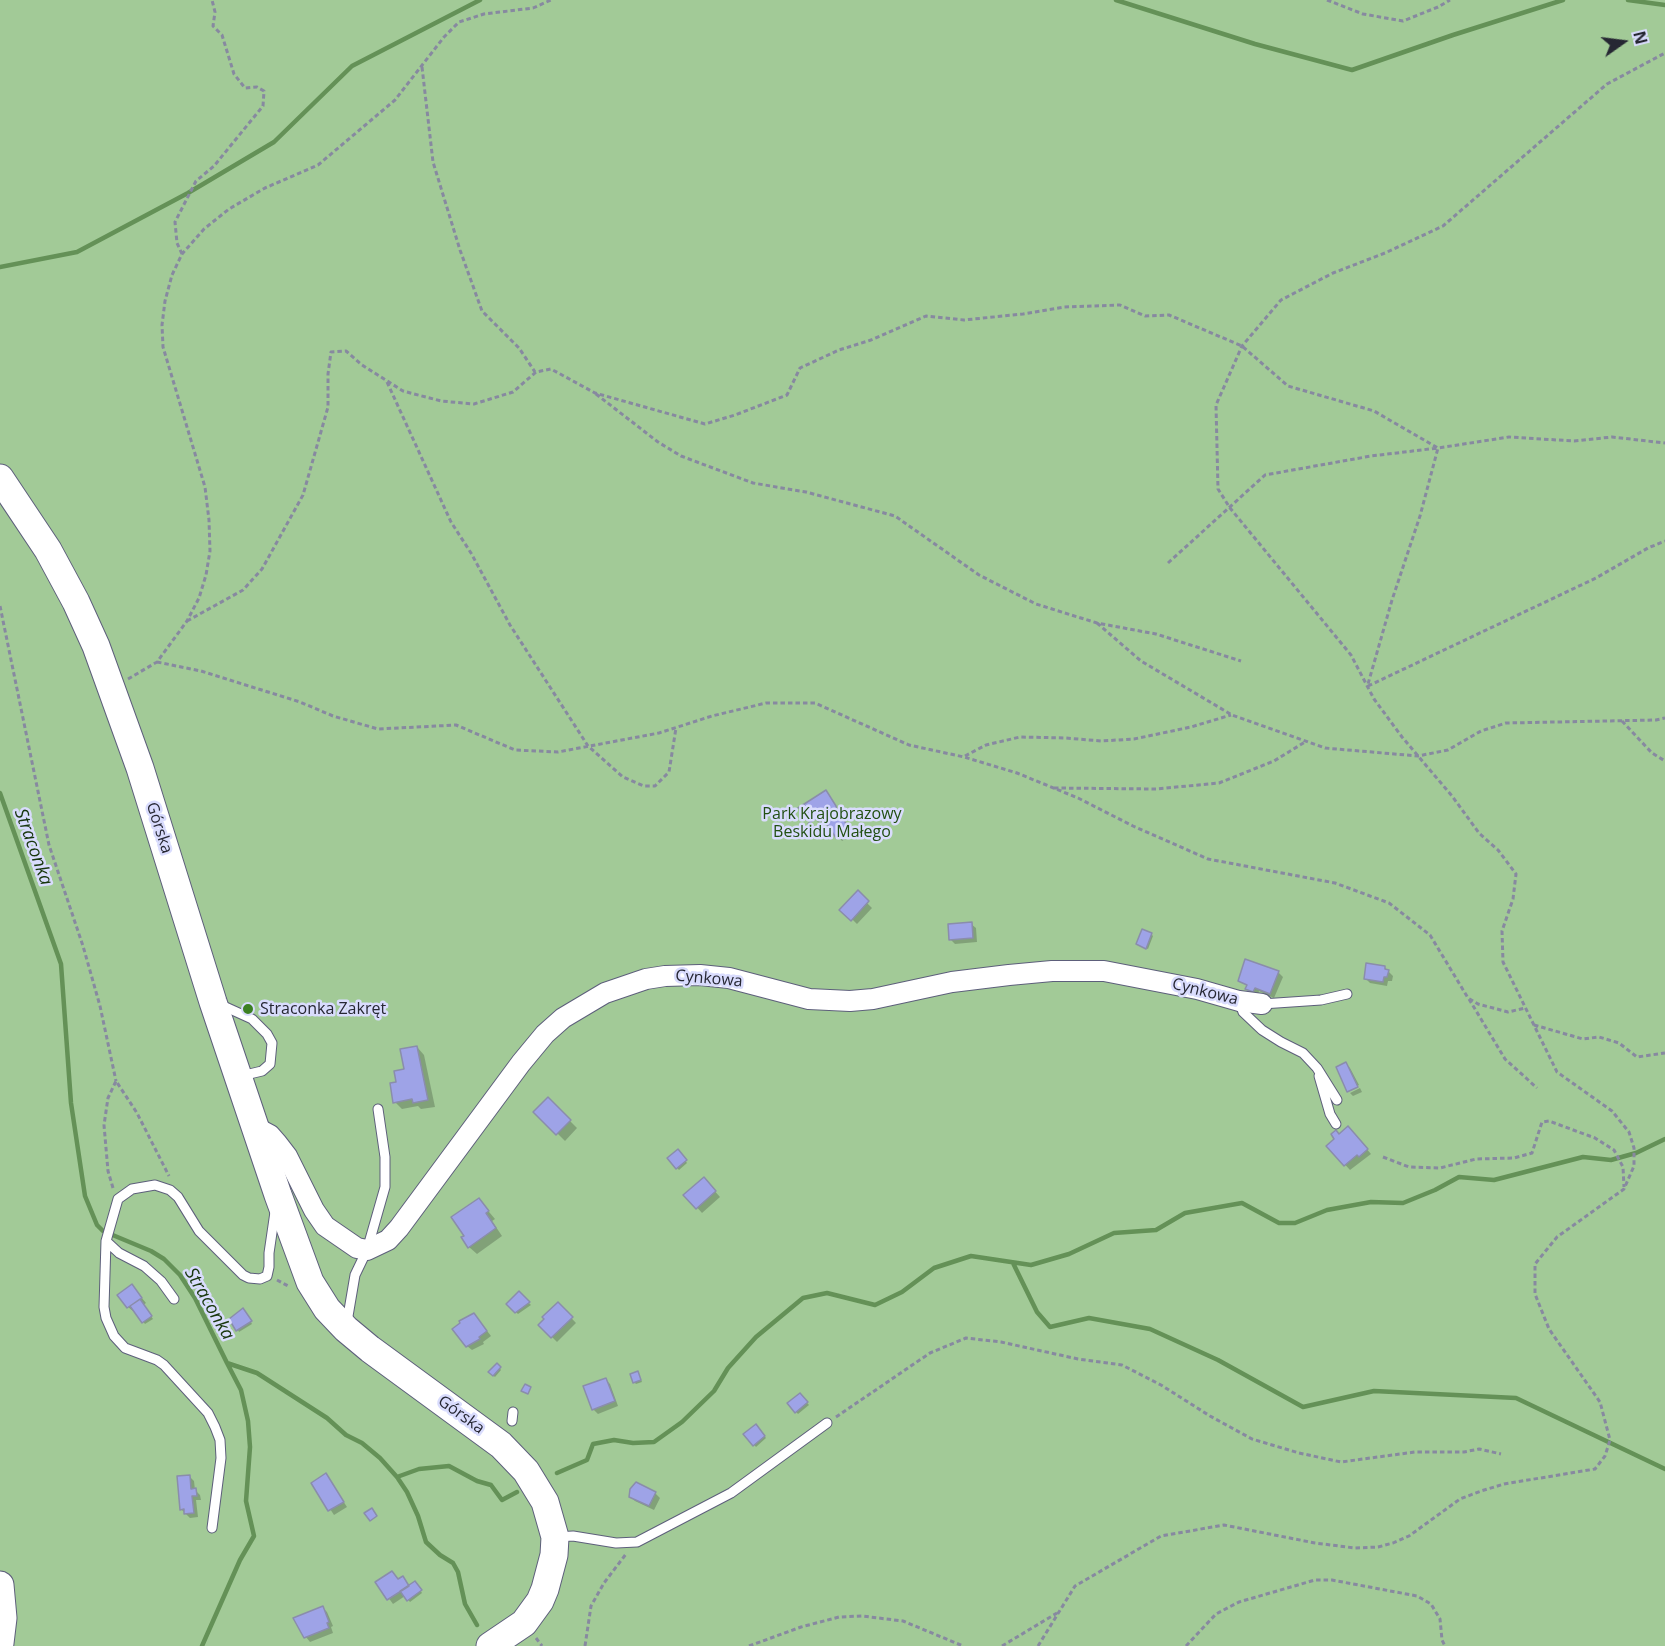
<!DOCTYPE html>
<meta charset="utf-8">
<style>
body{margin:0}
#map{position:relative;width:1665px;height:1646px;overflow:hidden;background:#d9dcfd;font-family:"Open Sans",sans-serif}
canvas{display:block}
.north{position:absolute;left:1593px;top:12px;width:60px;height:60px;-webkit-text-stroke:4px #d9dcfd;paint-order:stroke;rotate:76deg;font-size:16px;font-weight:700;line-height:24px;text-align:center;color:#262733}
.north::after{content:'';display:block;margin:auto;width:21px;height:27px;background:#262733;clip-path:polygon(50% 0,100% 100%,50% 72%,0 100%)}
</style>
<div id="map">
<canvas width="1665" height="1646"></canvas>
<div class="north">N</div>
</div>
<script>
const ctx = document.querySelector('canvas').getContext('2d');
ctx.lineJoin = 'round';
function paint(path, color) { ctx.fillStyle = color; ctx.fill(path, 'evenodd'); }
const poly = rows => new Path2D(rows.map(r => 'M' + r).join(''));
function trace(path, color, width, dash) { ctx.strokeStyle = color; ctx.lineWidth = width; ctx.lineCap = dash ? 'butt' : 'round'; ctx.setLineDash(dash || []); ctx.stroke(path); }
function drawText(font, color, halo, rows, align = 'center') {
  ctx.font = font + ' "Open Sans",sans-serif'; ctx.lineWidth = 5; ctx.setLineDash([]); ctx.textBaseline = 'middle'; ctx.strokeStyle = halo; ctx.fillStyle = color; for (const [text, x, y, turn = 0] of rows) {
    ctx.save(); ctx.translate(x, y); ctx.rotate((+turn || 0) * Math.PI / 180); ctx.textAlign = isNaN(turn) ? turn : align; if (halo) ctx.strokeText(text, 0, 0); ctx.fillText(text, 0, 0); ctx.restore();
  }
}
const green = poly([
 [0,0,1665,0,1665,1646,0,1646]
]);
const shadow = poly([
 [829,797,853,834,842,841,826,819,820,824,815,819],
 [857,893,872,908,857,924,842,909],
 [971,924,976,928,977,942,955,944,951,940],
 [1151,934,1153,936,1148,949,1137,944],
 [1384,967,1393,976,1392,981,1388,981,1387,986,1370,983,1366,979],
 [1278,972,1283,977,1274,998,1259,991,1258,995,1252,993,1247,988,1248,986,1240,980],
 [417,1047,424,1055,435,1107,421,1109,418,1106,402,1109,395,1102,398,1083],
 [1346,1064,1350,1068,1359,1085,1349,1090],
 [1360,1088,1362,1092,1353,1096,1350,1093],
 [548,1099,577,1128,565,1141,536,1112],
 [1353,1133,1371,1154,1350,1170,1328,1146,1340,1136],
 [678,1151,687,1163,679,1170,669,1159],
 [704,1179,720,1197,702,1213,686,1195],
 [479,1200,495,1219,492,1221,502,1236,477,1254,469,1247,466,1236],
 [132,1286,146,1303,143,1305,153,1319,145,1324,134,1310,133,1311,128,1307],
 [519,1293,531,1305,518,1314,508,1304],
 [558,1304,576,1323,557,1342,540,1325],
 [245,1312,252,1324,239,1332,238,1330],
 [478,1319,491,1336,483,1342,484,1344,472,1350,467,1346],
 [497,1365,501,1370,495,1377,490,1372],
 [638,1372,642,1382,636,1384,634,1382],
 [606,1380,610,1384,618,1406,598,1414,593,1409],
 [800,1395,809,1405,798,1414,789,1404],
 [756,1426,766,1438,756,1447,745,1434],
 [326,1475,347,1507,334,1515,313,1483],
 [189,1476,194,1481,195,1490,200,1495,201,1500,196,1500,198,1517,190,1518,181,1509],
 [655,1493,660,1498,654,1510,635,1501,631,1497],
 [403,1578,410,1586,417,1585,422,1593,410,1602,405,1596,393,1604,377,1582,399,1581],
 [322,1607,327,1612,333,1626,331,1627,333,1633,310,1642,306,1637]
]);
const stream = poly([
 [1116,0,1255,44,1352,70,1453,35,1563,0],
 [1628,0,1665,5],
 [0,267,77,252,188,193,274,142,352,66,480,0],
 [0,793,61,964,71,1103,85,1196,97,1225,103,1231,151,1251,164,1259,180,1275,195,1298,227,1363,257,1373,327,1418,346,1435,362,1443,380,1458,397,1477,407,1492,418,1516,426,1542,440,1555,453,1563,458,1572,465,1604,477,1625],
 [1013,1263,1037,1312,1050,1327,1089,1318,1150,1329,1218,1360,1303,1407,1374,1391,1516,1398,1665,1469],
 [557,1473,587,1460,593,1444,614,1440,633,1443,654,1442,682,1422,714,1391,728,1368,756,1337,803,1298,827,1293,875,1305,902,1292,934,1268,971,1256,1031,1265,1069,1254,1114,1233,1156,1230,1185,1213,1242,1203,1279,1223,1295,1223,1327,1210,1371,1202,1403,1203,1435,1190,1459,1177,1494,1180,1583,1157,1611,1160,1636,1153,1665,1139],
 [397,1477,419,1469,449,1466,477,1481,491,1485,502,1500,517,1492],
 [202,1646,240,1560,254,1536,246,1501,250,1447,248,1421,241,1390,227,1363]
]);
const building = poly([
 [826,790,836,806,839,819,842,817,850,830,836,838,821,815,808,824,813,819,804,805,798,808,826,790],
 [858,890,869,901,851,921,839,910,858,890],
 [972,922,973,938,949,940,948,924,972,922],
 [1142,929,1152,933,1146,949,1136,944,1142,929],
 [1245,959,1279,971,1270,994,1255,988,1253,992,1245,989,1247,985,1238,981,1245,959],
 [1366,963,1385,966,1385,969,1389,970,1387,977,1384,977,1383,982,1364,979,1366,963],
 [417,1046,428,1100,413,1103,412,1099,393,1103,390,1083,396,1082,394,1071,404,1069,400,1049,417,1046],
 [1346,1062,1358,1087,1347,1092,1336,1067,1346,1062],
 [548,1097,571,1120,556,1135,533,1112,548,1097],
 [1348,1126,1368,1149,1359,1157,1357,1155,1344,1166,1326,1146,1334,1139,1331,1134,1336,1130,1339,1134,1348,1126],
 [678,1149,687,1160,676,1169,667,1158,678,1149],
 [704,1177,716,1191,696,1209,683,1195,704,1177],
 [479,1198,489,1211,486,1213,496,1228,468,1248,461,1237,464,1236,451,1217,479,1198],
 [132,1284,142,1298,127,1308,117,1295,132,1284],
 [519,1291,530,1302,515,1313,506,1304,519,1291],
 [140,1299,152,1316,142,1323,130,1306,140,1299],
 [558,1302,573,1317,551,1338,538,1325,544,1319,542,1317,558,1302],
 [243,1308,252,1321,236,1331,229,1319,243,1308],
 [474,1313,487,1331,479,1337,480,1339,466,1347,452,1329,460,1323,459,1321,474,1313],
 [497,1363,501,1367,493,1376,488,1372,497,1363],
 [638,1371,641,1380,633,1383,630,1374,638,1371],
 [606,1378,615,1401,592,1410,583,1386,606,1378],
 [525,1384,531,1387,528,1394,521,1391,525,1384],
 [800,1393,808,1402,795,1413,787,1403,800,1393],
 [756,1424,765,1436,753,1446,743,1434,756,1424],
 [326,1473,344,1502,328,1511,311,1483,326,1473],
 [190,1475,191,1489,196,1488,197,1496,192,1496,194,1513,184,1514,184,1509,180,1510,177,1476,190,1475],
 [636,1482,656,1492,649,1506,629,1497,630,1489,636,1482],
 [372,1508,377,1516,370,1521,364,1513,372,1508],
 [392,1571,398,1579,403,1576,409,1586,387,1600,375,1582,392,1571],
 [415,1581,422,1590,407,1601,400,1591,415,1581],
 [323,1606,329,1622,327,1623,329,1628,304,1638,293,1618,323,1606]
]);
const path = poly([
 [1327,0,1363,14,1403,21,1438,7,1450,0],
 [422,67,433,162,460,250,482,311,519,348,535,372],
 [182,254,177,243,175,222,196,181,214,166,263,106,264,91,257,87,245,88,234,74,222,35,213,26,215,12,212,0],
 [387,382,451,522,471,553,510,625,588,746,623,777,644,786,655,786,669,772,676,728],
 [596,394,658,442,681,456,753,483,806,492,895,516,979,575,1036,604,1097,623,1156,634,1241,661],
 [1168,563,1265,475,1371,456,1438,448,1420,516,1392,600,1368,684],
 [0,606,49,845,83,946,100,1006,116,1081],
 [187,621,243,590,262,569,303,495,328,407,328,374,331,352,346,351,362,365,403,391,441,401,474,404,513,392,536,372,551,369,595,393,705,424,735,415,787,395,800,368,839,350,871,340,926,316,964,320,1023,314,1064,307,1120,305,1145,316,1169,315,1242,346,1288,386,1374,411,1438,448,1509,437,1574,441,1612,437,1665,443],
 [1097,623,1141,661,1232,715,1325,748,1418,756,1448,750,1481,731,1506,723,1656,720,1665,718],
 [157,662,201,671,300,702,333,716,378,729,456,725,515,750,558,752,659,733,712,716,766,703,815,703,909,745,964,757,1017,773,1078,798,1133,826,1208,859,1335,883,1389,903,1430,935,1468,998,1478,1004,1508,1012,1525,1008],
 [128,679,157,662,187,621,199,598,206,575,210,551,209,520,205,487,163,347,162,325,165,301,172,275,182,254,204,229,229,209,265,188,318,165,395,100,444,37,459,22,484,14,533,8,551,0],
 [1368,686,1596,578,1648,548,1665,541],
 [1622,721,1652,753,1665,761],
 [965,756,986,745,1020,737,1066,738,1101,741,1134,739,1191,727,1231,715],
 [1054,788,1156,789,1219,783,1274,761,1305,742],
 [1469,999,1505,1059,1537,1088],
 [1534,1025,1583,1039,1599,1037,1619,1043,1637,1057,1665,1053],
 [1383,1157,1409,1167,1440,1168,1476,1159,1514,1158,1532,1153,1542,1122,1549,1121,1595,1138,1614,1150,1623,1167,1624,1187],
 [113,1188,108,1171,104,1125,108,1098,116,1081,137,1113,169,1176],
 [277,1280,290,1287],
 [836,1417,930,1353,966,1338,1001,1342,1078,1359,1122,1365,1161,1385,1210,1416,1252,1439,1299,1453,1341,1462,1415,1452,1464,1452,1479,1449,1501,1454],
 [536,1638,542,1646],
 [585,1646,591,1606,604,1583,626,1554],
 [749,1646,801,1627,839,1617,862,1616,903,1621,963,1646],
 [1002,1646,1057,1613],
 [1038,1646,1075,1586,1161,1536,1224,1525,1315,1543,1355,1548,1378,1547,1393,1543,1409,1536,1460,1499,1481,1491,1504,1484,1595,1469,1605,1456,1610,1440,1600,1402,1549,1329,1535,1294,1535,1264,1557,1237,1624,1189,1634,1166,1634,1148,1629,1132,1612,1111,1557,1072,1503,962,1502,931,1513,899,1516,874,1498,850,1479,833,1452,796,1402,737,1374,699,1351,655,1230,508,1218,489,1216,405,1242,346,1281,300,1333,273,1385,253,1443,226,1607,84,1665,53],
 [1186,1646,1216,1614,1239,1602,1315,1580,1332,1580,1417,1596,1431,1604,1440,1619,1442,1640,1445,1646]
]);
const lane = poly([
 [1239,1001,1243,1012,1262,1030,1281,1042,1303,1053,1317,1068,1337,1100],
 [219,1004,252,1019,267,1034,272,1043,270,1064,262,1071,241,1076],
 [1262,1004,1321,1000,1347,994],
 [1319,1076,1330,1114,1336,1124],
 [106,1241,119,1253,144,1266,161,1281,174,1299],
 [347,1322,355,1275,367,1250,385,1187,385,1157,378,1109],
 [512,1421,513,1412],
 [212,1528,221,1458,220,1440,215,1427,208,1413,164,1365,157,1360,125,1348,114,1336,106,1318,104,1307,106,1241,118,1199,132,1189,155,1185,170,1190,178,1197,199,1231,243,1275,249,1278,260,1279,267,1276,269,1267,269,1253,275,1212],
 [557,1537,573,1536,616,1543,637,1542,731,1493,827,1423]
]);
const street = poly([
 [255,1127,270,1135,277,1143,287,1156,314,1210,325,1226,357,1248,367,1250,388,1240,399,1228,521,1063,545,1034,563,1018,605,993,646,979,665,976,700,975,729,978,809,999,850,1001,873,999,952,982,1009,975,1052,971,1104,971,1197,989,1239,1001,1262,1004]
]);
const secondary = poly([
 [0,478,48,550,76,602,96,646,140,768,213,1002,278,1195,310,1282,327,1309,346,1329,370,1349,501,1445,526,1471,545,1502,555,1537,554,1555,545,1589,540,1601,524,1623,490,1646],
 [0,1585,3,1618,0,1643]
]);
const markers = [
 [248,1009,6,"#3c8023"]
];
const parkNames = [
 ["Park Krajobrazowy",832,814],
 ["Beskidu Małego",832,832]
];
const streetNames = [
 ["Górska",159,828,72],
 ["Cynkowa",709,979,5],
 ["Cynkowa",1205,992,14],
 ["Górska",461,1415,36]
];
const poiNames = [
 ["Straconka Zakręt",260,1009]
];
const waterNames = [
 ["Straconka",33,847,70],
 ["Straconka",209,1304,60]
];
paint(green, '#a2ca97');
paint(shadow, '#0003');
trace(stream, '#649157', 4.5);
paint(building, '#9ea3e7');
trace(building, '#8a8dab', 1.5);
trace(lane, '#5d5f7b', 11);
trace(street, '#5d5f7b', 22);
trace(secondary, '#5d5f7b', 29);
trace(path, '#8789a0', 3, [4.5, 3]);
trace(lane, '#fff', 9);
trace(street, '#fff', 20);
trace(secondary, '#fff', 27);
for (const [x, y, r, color] of markers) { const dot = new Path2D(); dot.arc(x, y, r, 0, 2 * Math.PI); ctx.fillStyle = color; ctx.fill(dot); trace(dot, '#d9dcfd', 2); }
drawText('16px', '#224f12', '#d9dcfd', parkNames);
drawText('16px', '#262733', '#d9dcfd', streetNames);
drawText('16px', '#262733', '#d9dcfd', poiNames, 'left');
drawText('italic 18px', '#18370d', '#d9dcfd', waterNames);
</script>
